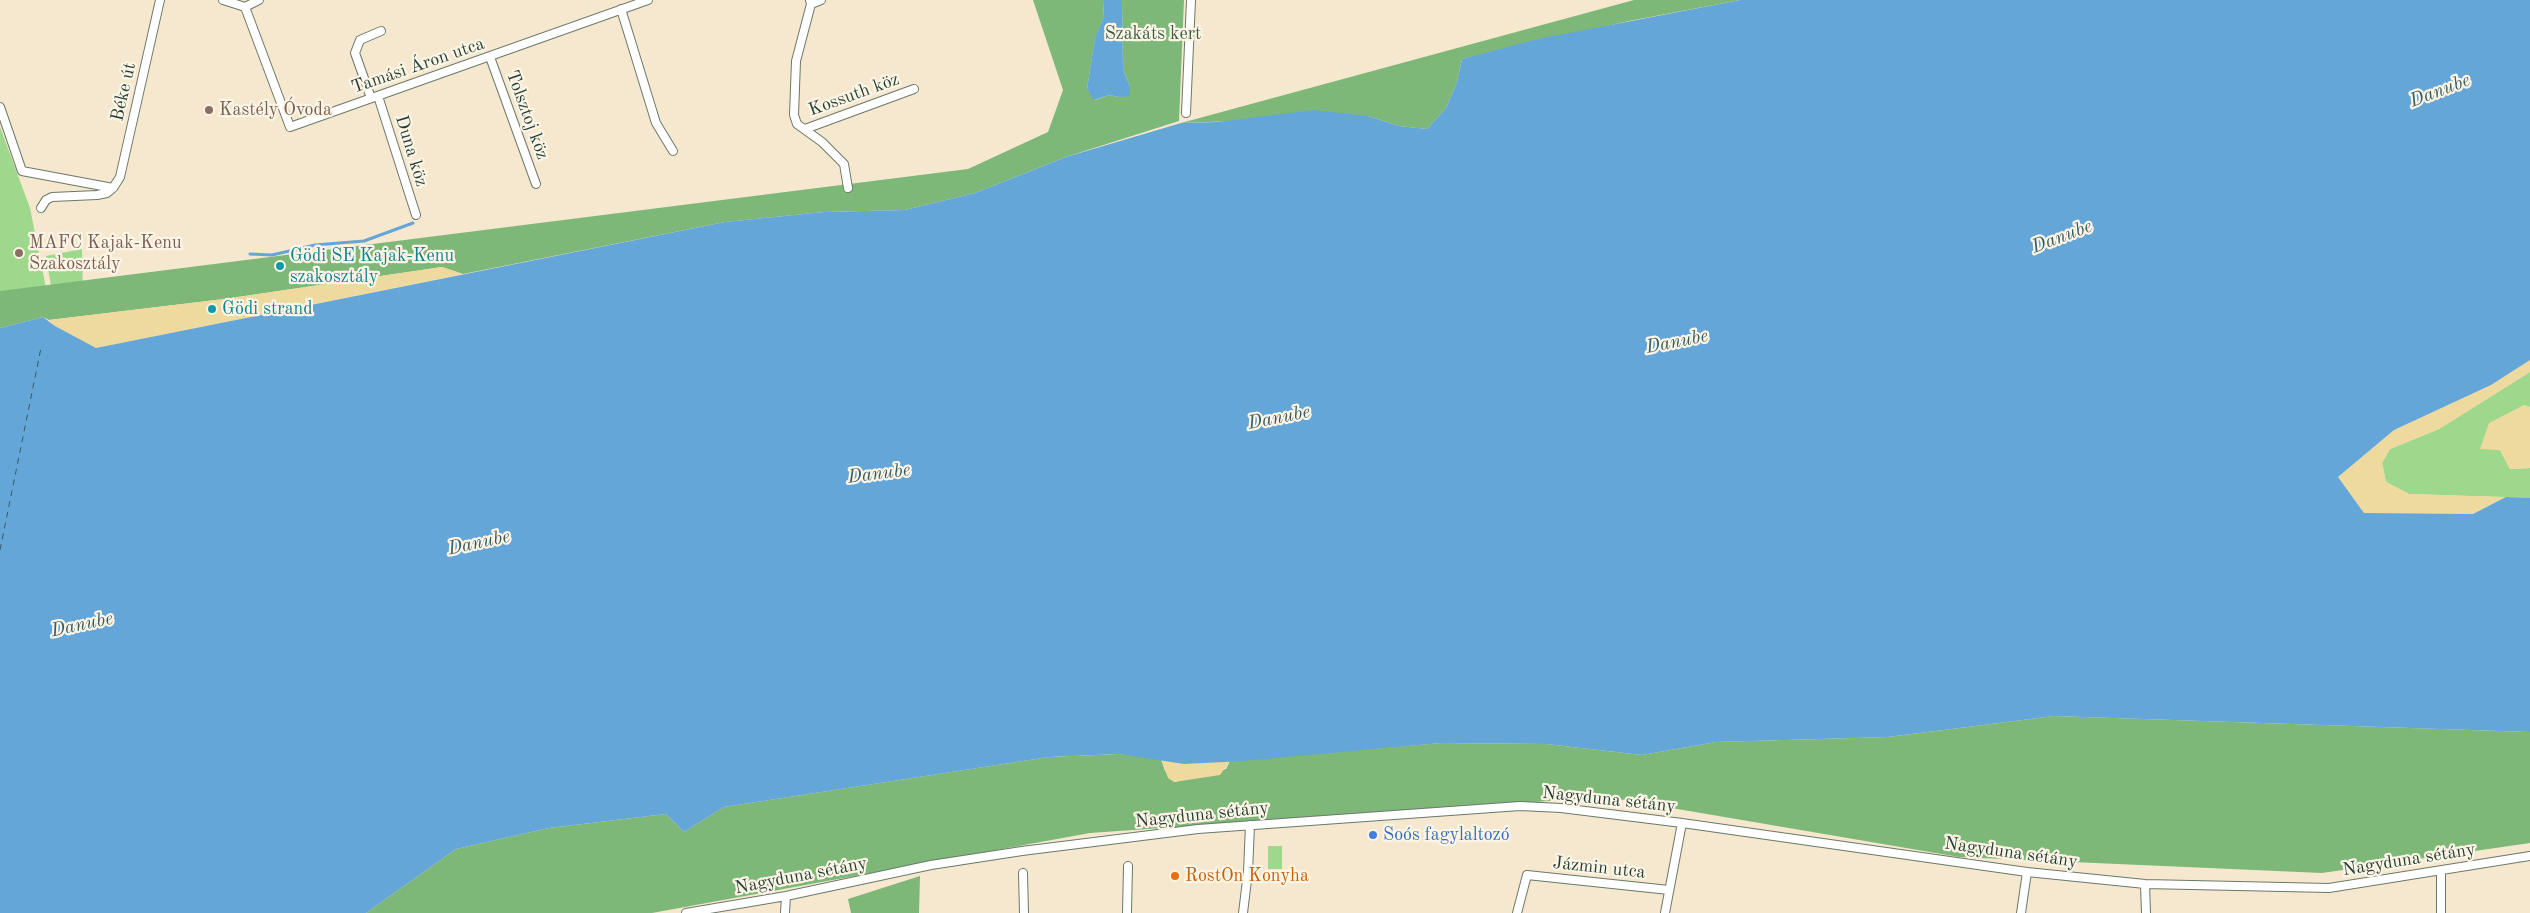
<!DOCTYPE html>
<meta charset="utf-8">
<style>
body{margin:0}
canvas{display:block;background:#f5e8ce}
</style>
<canvas width="2530" height="913"></canvas>
<script>
const ctx = document.querySelector('canvas').getContext('2d');
ctx.lineJoin = 'round';
function paint(path, color) { ctx.fillStyle = color; ctx.fill(path, 'evenodd'); }
const poly = rows => new Path2D(rows.map(r => 'M' + r).join(''));
function trace(path, color, width, dash) { ctx.strokeStyle = color; ctx.lineWidth = width; ctx.lineCap = dash ? 'butt' : 'round'; ctx.setLineDash(dash || []); ctx.stroke(path); }
function drawText(font, color, halo, rows, align = 'center') {
  ctx.font = font + ' "Old Standard TT",serif'; ctx.lineWidth = 4.5; ctx.setLineDash([]); ctx.textBaseline = 'middle'; ctx.strokeStyle = halo; ctx.fillStyle = color; for (const [text, x, y, turn = 0] of rows) {
    ctx.save(); ctx.translate(x, y); ctx.rotate((+turn || 0) * Math.PI / 180); ctx.textAlign = isNaN(turn) ? turn : align; if (halo) ctx.strokeText(text, 0, 0); ctx.fillText(text, 0, 0); ctx.restore();
  }
}
const green = poly([
 [0,127,30,208,48,298,0,303],
 [82,249,83,296,53,299,46,256],
 [2530,372,2530,407,2524,405,2481,448,2500,450,2510,469,2530,468,2530,498,2409,494,2386,482,2382,463,2390,449,2439,429],
 [1268,846,1282,846,1282,869,1268,869]
]);
const forest = poly([
 [1033,0,1103,0,1104,17,1095,39,1087,89,1095,100,1109,95,1119,97,1130,86,1123,70,1122,0,1184,0,1179,121,1066,157,975,193,905,210,824,212,725,222,463,274,442,267,224,299,49,320,43,317,0,328,0,291,968,169,1048,132,1063,90],
 [1634,0,1740,0,1629,21,1462,59,1457,82,1446,108,1427,129,1399,126,1368,116,1181,123],
 [2054,716,2530,732,2530,843,2322,873,1959,857,1607,797,1090,833,652,913,366,913,456,849,549,828,666,814,684,832,724,807,1049,757,1119,754,1161,759,1165,771,1175,782,1226,769,1230,761,1441,743,1546,744,1642,755,1716,742,1888,737],
 [920,876,919,913,851,913,848,899]
]);
const sand = poly([
 [442,267,463,274,96,348,55,326,49,320,224,299],
 [2530,360,2530,372,2439,429,2390,449,2382,463,2386,482,2409,494,2506,497,2473,514,2364,513,2338,477,2394,430,2491,385],
 [2524,405,2530,407,2530,468,2510,469,2500,450,2480,449,2489,423],
 [1161,759,1184,764,1230,761,1220,775,1174,782,1168,778]
]);
const water = poly([
 [1103,0,1122,0,1123,70,1130,86,1130,96,1119,97,1109,95,1094,100,1087,89,1095,38,1104,17],
 [1740,0,2530,0,2530,360,2491,385,2394,430,2338,477,2364,513,2473,514,2506,497,2530,498,2530,732,2054,716,1888,737,1716,742,1642,755,1546,744,1441,743,1244,761,1184,764,1119,754,1049,757,724,807,684,832,666,814,549,828,456,849,366,913,0,913,0,328,43,317,55,326,96,348,725,222,824,212,905,210,975,193,1066,157,1181,123,1217,122,1313,110,1368,116,1399,126,1427,129,1446,108,1457,82,1462,59,1538,39]
]);
const stream = poly([
 [250,254,272,255,315,245,364,241,413,223]
]);
const ferry = poly([
 [0,550,41,348]
]);
const street = poly([
 [223,0,245,7,259,0],
 [810,0,811,4,796,61,794,115,797,124,822,142,844,164,848,188],
 [811,4,821,0],
 [245,7,290,127,648,0],
 [621,9,656,123,673,151],
 [490,57,536,184],
 [378,96,416,215],
 [371,98,355,53,360,40,381,31],
 [0,107,22,171,113,188],
 [1186,113,1191,0],
 [805,129,914,89],
 [41,208,46,200,52,197,97,195,107,193,113,188,120,177,160,0],
 [1023,873,1024,913],
 [2441,873,2441,913],
 [2145,884,2146,913],
 [686,913,786,896,931,865,1022,851,1198,829,1520,806,1561,808,1682,823,2027,872,2145,884,2329,888,2530,856],
 [785,913,786,896],
 [1127,913,1128,866],
 [1243,913,1248,872,1250,825],
 [1517,913,1527,875,1669,890],
 [1665,913,1682,823],
 [2021,913,2027,872]
]);
const markers = [
 [209,110,5,"#8d6e63"],
 [19,253,5,"#8d6e63"],
 [280,266,5,"#0f9aa8"],
 [212,309,5,"#0f9aa8"],
 [1373,835,5,"#3f7fe0"],
 [1175,876,5,"#e8710a"]
];
const parkNames = [
 ["Szakáts kert",1153,34]
];
const streetNames = [
 ["Tamási Áron utca",418,66,-19],
 ["Béke út",124,92,-77],
 ["Kossuth köz",854,95,-20],
 ["Tolsztoj köz",527,115,70],
 ["Duna köz",411,151,73],
 ["Nagyduna sétány",1609,800,6],
 ["Nagyduna sétány",1202,815,-6],
 ["Nagyduna sétány",2011,853,8],
 ["Nagyduna sétány",2409,860,-9],
 ["Jázmin utca",1599,868,6],
 ["Nagyduna sétány",801,876,-11]
];
const educationNames = [
 ["Kastély Óvoda",219,110],
 ["MAFC Kajak-Kenu",29,243],
 ["Szakosztály",29,264]
];
const cultureNames = [
 ["Gödi SE Kajak-Kenu",290,256],
 ["szakosztály",290,277],
 ["Gödi strand",222,309]
];
const shopNames = [
 ["Soós fagylaltozó",1383,835]
];
const foodNames = [
 ["RostOn Konyha",1185,876]
];
const waterNames = [
 ["Danube",2440,91,-21],
 ["Danube",2062,237,-21],
 ["Danube",1677,342,-11],
 ["Danube",1279,418,-11],
 ["Danube",879,474,-7],
 ["Danube",479,543,-12],
 ["Danube",82,625,-12]
];
paint(green, '#9ed88c');
paint(forest, '#7eb878');
paint(sand, '#eeda9e');
paint(water, '#65a6d8');
trace(stream, '#65a6d8', 3);
trace(ferry, '#345c65', 1, [6, 5]);
trace(street, '#6a796a', 10);
trace(street, '#fff', 8);
for (const [x, y, r, color] of markers) { const dot = new Path2D(); dot.arc(x, y, r, 0, 2 * Math.PI); ctx.fillStyle = color; ctx.fill(dot); trace(dot, '#fcf5e5', 2); }
drawText('18px', '#385c46', '#fcf5e5', parkNames);
drawText('18px', '#1f3d34', '#fcf5e5', streetNames);
drawText('18px', '#785e54', '#fcf5e5', educationNames, 'left');
drawText('18px', '#0d838f', '#fcf5e5', cultureNames, 'left');
drawText('18px', '#366cbe', '#fcf5e5', shopNames, 'left');
drawText('18px', '#c56008', '#fcf5e5', foodNames, 'left');
drawText('italic 19px', '#345c65', '#fcf5e5', waterNames);
</script>
